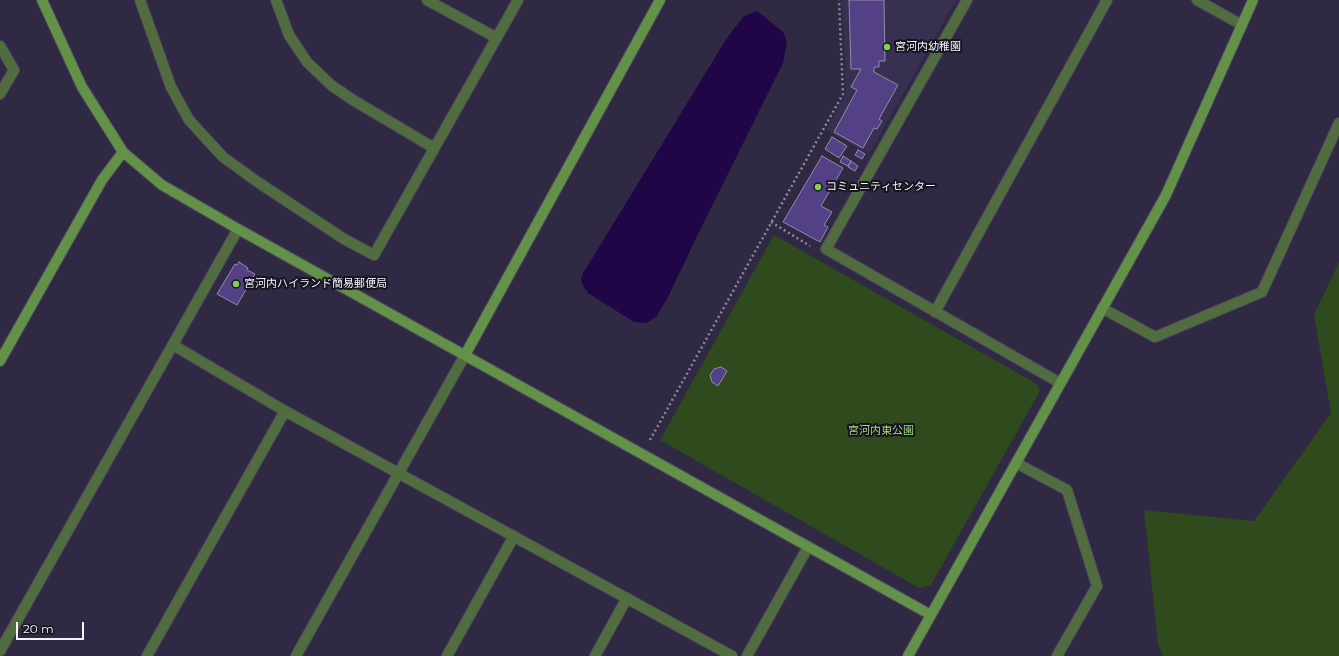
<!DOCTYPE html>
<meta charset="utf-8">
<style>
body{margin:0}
#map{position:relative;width:1339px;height:656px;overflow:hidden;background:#2f2943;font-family:Montserrat,sans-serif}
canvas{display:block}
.scale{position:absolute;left:16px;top:622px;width:68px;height:18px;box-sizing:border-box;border:2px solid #f4f2fd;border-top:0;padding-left:5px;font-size:12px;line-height:14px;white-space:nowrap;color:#f4f2fd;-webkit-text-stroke:3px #16141f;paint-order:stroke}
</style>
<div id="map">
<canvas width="1339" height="656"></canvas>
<div class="scale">20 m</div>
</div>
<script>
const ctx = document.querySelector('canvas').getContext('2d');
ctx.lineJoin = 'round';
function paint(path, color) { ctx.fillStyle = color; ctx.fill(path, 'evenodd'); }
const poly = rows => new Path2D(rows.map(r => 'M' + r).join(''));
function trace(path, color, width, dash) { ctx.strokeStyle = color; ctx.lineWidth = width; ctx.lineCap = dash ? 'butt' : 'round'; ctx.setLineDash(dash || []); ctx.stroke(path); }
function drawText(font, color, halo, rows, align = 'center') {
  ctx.font = font + ' Montserrat,"Noto Sans JP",sans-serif'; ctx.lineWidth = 4; ctx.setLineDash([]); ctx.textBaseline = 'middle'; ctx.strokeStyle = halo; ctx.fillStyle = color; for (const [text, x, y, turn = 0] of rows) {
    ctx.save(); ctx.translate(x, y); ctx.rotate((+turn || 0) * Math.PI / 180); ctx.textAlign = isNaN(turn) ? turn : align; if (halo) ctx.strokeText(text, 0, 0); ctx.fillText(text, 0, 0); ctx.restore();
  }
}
const built = poly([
 [842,0,956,0,869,154,826,130,846,94]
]);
const green = poly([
 [774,235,1037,384,1040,391,931,585,919,588,660,440],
 [1339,262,1339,656,1163,656,1158,644,1144,510,1254,521,1331,413,1314,315]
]);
const water = poly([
 [757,11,783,32,787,42,783,63,701,228,668,297,656,317,646,323,634,322,588,293,583,286,581,280,582,275,727,38,744,16]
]);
const building = poly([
 [849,0,884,0,885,61,879,61,879,67,874,67,874,72,898,85,879,119,882,121,877,129,874,128,863,148,834,132,857,90,851,87,861,69,851,69,849,0],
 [832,137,847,146,839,158,825,149,832,137],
 [858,150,865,154,862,159,855,155,858,150],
 [822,156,843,168,821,206,832,212,824,225,828,227,820,242,783,222,822,156],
 [843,156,851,161,848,166,840,162,843,156],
 [851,161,858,166,855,171,848,167,851,161],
 [239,262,248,268,247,270,255,274,237,305,217,294,235,264,237,265,239,262],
 [721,367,727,371,718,386,712,382,710,375,714,369,721,367]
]);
const path = poly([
 [771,222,810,246],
 [650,440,843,94,839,0]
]);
const street = poly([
 [140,0,171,87,189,120,223,157,259,183,344,239,374,255,518,0],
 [276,0,289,35,307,62,331,85,353,100,434,148],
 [427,0,497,38],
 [967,0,826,249,1060,383],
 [1197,0,1242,25],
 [0,46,14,70,0,94],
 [1102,308,1155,337,1262,292,1339,123],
 [935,312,1107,0],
 [173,345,285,411,732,656],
 [1016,463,1067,490,1097,586,1057,656],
 [0,651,238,229],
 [147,656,285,411],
 [296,656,465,355],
 [447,656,514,536],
 [595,656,627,598],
 [747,656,808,547]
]);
const secondary = poly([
 [42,0,82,87,123,152,162,185,238,229,931,615],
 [465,355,660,0],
 [0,361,102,180,123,152],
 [908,656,1166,195,1253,0]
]);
const markers = [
 [887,47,4,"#83d04e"],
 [818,187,4,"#83d04e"],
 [236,284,4,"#83d04e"]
];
const poiNames = [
 ["宮河内幼稚園",895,47],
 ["コミュニティセンター",826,187],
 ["宮河内ハイランド簡易郵便局",244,284]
];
const parkNames = [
 ["宮河内東公園",881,431]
];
paint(built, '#373050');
paint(green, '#2f4a1d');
paint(water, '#200646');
paint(building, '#544185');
trace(building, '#928cab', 1);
trace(street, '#4b455d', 12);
trace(secondary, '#4b455d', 12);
trace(path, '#8d899c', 2.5, [2, 3]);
trace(street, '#516d40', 10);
trace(secondary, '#639147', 10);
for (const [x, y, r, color] of markers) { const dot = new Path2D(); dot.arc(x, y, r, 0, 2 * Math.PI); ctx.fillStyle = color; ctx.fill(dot); trace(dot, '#16141f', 1.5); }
drawText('11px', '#f4f2fd', '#16141f', poiNames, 'left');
drawText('11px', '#9ed97a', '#16141f', parkNames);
</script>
